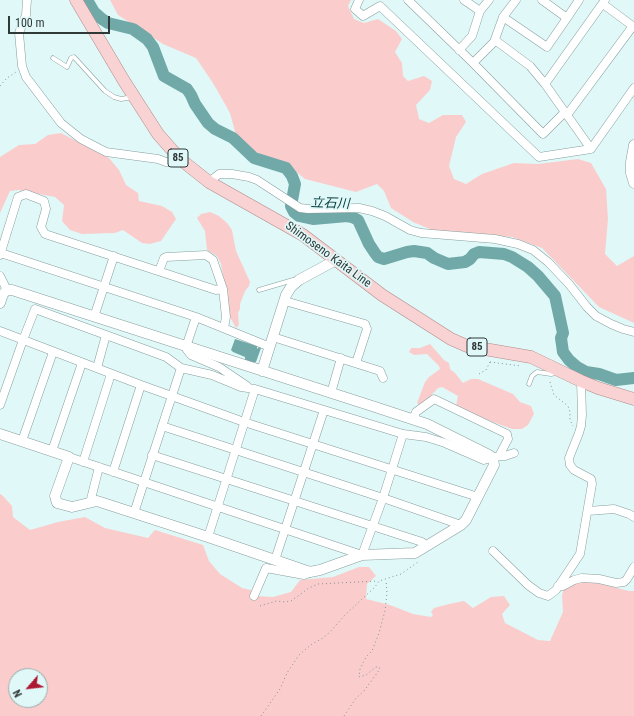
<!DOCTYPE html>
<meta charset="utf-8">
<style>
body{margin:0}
#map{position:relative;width:634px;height:716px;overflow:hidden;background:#e0f8f8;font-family:"Roboto Condensed",sans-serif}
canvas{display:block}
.north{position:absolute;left:8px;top:668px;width:40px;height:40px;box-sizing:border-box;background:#e0f8f8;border:1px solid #99acab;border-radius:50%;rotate:242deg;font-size:11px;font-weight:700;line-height:16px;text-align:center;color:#2f3938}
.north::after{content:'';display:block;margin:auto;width:14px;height:18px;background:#ac1731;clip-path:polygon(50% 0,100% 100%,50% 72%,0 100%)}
.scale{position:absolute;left:8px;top:16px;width:102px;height:18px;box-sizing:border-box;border:2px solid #2f3938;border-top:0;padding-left:5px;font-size:12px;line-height:14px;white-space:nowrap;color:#2f3938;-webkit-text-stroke:3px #e0f8f8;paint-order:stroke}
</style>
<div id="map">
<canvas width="634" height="716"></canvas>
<div class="north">N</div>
<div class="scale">100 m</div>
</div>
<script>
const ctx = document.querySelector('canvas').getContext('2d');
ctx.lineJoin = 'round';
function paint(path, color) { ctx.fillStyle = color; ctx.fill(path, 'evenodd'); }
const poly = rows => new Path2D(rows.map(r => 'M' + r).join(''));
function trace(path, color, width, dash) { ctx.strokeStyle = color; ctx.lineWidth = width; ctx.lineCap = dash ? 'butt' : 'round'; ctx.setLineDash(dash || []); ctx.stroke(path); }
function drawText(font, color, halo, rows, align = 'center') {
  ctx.font = font + ' "Roboto Condensed","Noto Sans JP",sans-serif'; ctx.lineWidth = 3.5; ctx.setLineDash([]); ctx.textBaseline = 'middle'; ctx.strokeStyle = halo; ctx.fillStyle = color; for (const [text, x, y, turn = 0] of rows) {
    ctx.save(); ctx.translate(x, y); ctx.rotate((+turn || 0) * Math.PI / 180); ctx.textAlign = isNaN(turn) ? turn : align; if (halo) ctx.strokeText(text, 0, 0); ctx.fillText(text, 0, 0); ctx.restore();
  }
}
const green = poly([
 [110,0,351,0,348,6,354,19,364,23,378,19,396,31,402,39,395,52,402,63,403,76,408,81,424,76,432,81,430,90,416,105,419,119,429,123,443,115,462,115,466,122,456,137,449,166,454,179,466,184,482,174,514,163,538,164,578,159,591,163,606,189,608,219,605,254,617,266,634,256,634,323,599,307,542,248,512,237,432,230,413,222,391,208,384,191,377,184,356,192,305,179,287,164,250,150,237,139,230,113,213,83,196,58,163,44,118,15],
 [61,133,109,158,119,170,126,185,138,193,139,201,162,206,172,212,176,219,161,241,150,244,142,243,123,230,115,233,82,234,70,230,62,221,64,205,55,197,18,190,10,191,0,213,0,157,19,145,35,144,48,135],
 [210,212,219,216,227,223,232,230,236,251,250,282,249,286,245,291,240,304,240,309,238,313,239,325,236,328,230,317,221,264,217,256,207,250,205,231,197,218,201,214],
 [430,344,444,360,449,363,450,369,455,373,463,383,471,379,478,379,513,394,520,402,531,406,534,414,528,425,522,429,512,429,490,421,456,406,458,396,442,387,438,388,425,402,419,405,417,403,425,382,429,377,440,369,439,366,427,354,414,355,409,352,411,348,420,348],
 [0,494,2,495,12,506,13,517,30,530,58,522,85,517,105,528,148,538,155,530,203,545,209,561,220,574,242,588,251,590,257,596,273,597,291,592,300,580,333,577,359,567,369,567,376,576,367,584,366,599,390,605,413,614,431,617,433,615,431,612,434,608,449,604,464,601,473,608,491,597,504,596,510,605,502,614,505,623,538,640,550,641,563,612,562,595,564,589,576,582,590,581,629,591,634,591,634,716,0,716],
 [16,676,40,676,40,700,16,700]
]);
const water = poly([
 [235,339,257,346,257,349,259,347,261,348,256,362,253,363,245,361,245,357,233,352,231,350]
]);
const river = poly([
 [87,0,94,12,102,19,108,23,133,29,147,39,153,47,164,76,187,89,191,95,195,104,208,123,215,129,233,138,254,158,286,168,292,176,295,184,291,206,294,212,299,216,313,219,347,216,352,217,358,220,369,244,375,253,378,257,384,259,407,252,414,251,427,253,434,258,448,264,465,262,470,259,474,254,479,252,504,254,512,257,528,267,538,276,555,296,563,333,561,338,563,352,569,360,577,367,586,372,599,374,616,380,634,378]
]);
const path = poly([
 [0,86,7,78,16,72],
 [490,362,521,366],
 [479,374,486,370,490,362],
 [550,382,554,395,568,406,570,412,570,420,573,426],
 [260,606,276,601,285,602,291,601,309,588,318,584,378,581],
 [261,716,280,689,287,673,299,655,312,644,323,638,330,632,345,615,375,587,379,581,401,574,418,562],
 [344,716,356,698,364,691,380,669,379,667,376,667,366,675,359,677,360,669,366,657,372,651,379,633,385,611,387,593,386,580]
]);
const service = poly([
 [53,58,67,67,71,58,74,57,105,91,114,97,121,99,133,97],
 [259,290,293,280],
 [529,384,532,376,537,372,551,374,556,373]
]);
const minor = poly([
 [27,0,26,15,19,33,22,66,26,77,61,123,81,139,106,152,158,159,166,162,174,162,180,159],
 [359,0,355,9,363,16,380,6,539,157,591,149,634,88],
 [408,0,473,63,543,134,565,112],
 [464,0,480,11],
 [542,0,567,18,579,0],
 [603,4,634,27],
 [503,17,547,47,567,18],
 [495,40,530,66,545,84],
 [459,50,472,36,480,11,489,0],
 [473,63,494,42,503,17,516,0],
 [567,115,633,26],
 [591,149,545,84,605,0],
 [209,182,219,174,232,174,249,177,257,180,300,208,308,209,359,208,372,211,385,216,410,230,421,233,495,239,518,244,533,250,548,262,569,284,587,307,596,316,611,324,623,329,634,332],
 [1,253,196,317,270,347],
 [0,255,18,197,26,194,44,201,46,209,41,227,45,234,216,290,223,289],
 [159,271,164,258,166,257,206,255,213,260,223,289,226,317,224,328],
 [0,276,7,290],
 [285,301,365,324,367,329,356,363],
 [94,317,114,256],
 [196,317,186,347,187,350,191,355,219,367,247,386],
 [0,331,141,385,244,422,478,497],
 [273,337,380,371,383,378],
 [97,368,106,335],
 [331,393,341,358],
 [0,405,23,340,35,309,166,357,181,368,212,375,241,387,255,389,403,434,426,437,445,443,484,460,499,456,508,439,507,434,434,399,416,412,413,420],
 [162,426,383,498,461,525],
 [22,441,53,352],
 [52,451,82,363],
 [152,455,422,542,426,547],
 [499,456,505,456,514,453],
 [69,457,362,555,383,498,403,434],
 [83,462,111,374],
 [113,472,141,385],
 [90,503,99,467],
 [588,511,614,509,629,514,634,517],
 [134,513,181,368],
 [208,537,255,389],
 [493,551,528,585,539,593,548,596,556,590,580,554,592,484,591,479,574,470,570,465,569,458,579,433,581,426,582,415,581,381],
 [275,560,324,410],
 [558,586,563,586,574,580,582,578,599,579,616,583,624,582,627,579,634,567],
 [254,596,266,568,304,575,309,573]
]);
const tertiary = poly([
 [634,145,631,162,631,173,634,183],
 [0,303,3,294,7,290,12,290,372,406,427,424,489,455,493,458,494,465,466,520,461,525,415,553,362,555,320,570,310,572,208,537,97,501,72,507,57,503,55,496,69,457,0,434],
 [262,371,286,295,291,287,299,280,336,260]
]);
const primary = poly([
 [76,0,124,81,158,134,180,159,209,182,303,235,382,295,451,339,467,346,531,357,581,381,598,388,634,399]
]);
const shields = [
 [178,158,20],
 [477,347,20]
];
const shieldNames = [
 ["85",178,158],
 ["85",477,347]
];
const streetNames = [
 ["Shimoseno Kaita Line",328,255,36]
];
const waterNames = [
 ["立石川",330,204,2]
];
paint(green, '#facdcc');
paint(water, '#71a9a9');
trace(river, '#71a9a9', 12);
trace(service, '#889e9e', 5);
trace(minor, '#889e9e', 9);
trace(tertiary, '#889e9e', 11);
trace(primary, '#b08a89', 13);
trace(path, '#839393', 1, [1, 3]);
trace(service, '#fff', 4);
trace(minor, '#fff', 8);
trace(tertiary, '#fff', 10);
trace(primary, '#f9d3d3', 12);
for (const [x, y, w] of shields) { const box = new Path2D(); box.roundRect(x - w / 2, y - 9, w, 18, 3); ctx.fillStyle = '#e0f8f8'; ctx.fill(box); trace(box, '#2f3938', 1); }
drawText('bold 11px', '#2f3938', null, shieldNames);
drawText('12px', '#2f3938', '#e0f8f8', streetNames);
drawText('italic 13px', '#043c3d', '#e0f8f8', waterNames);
</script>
